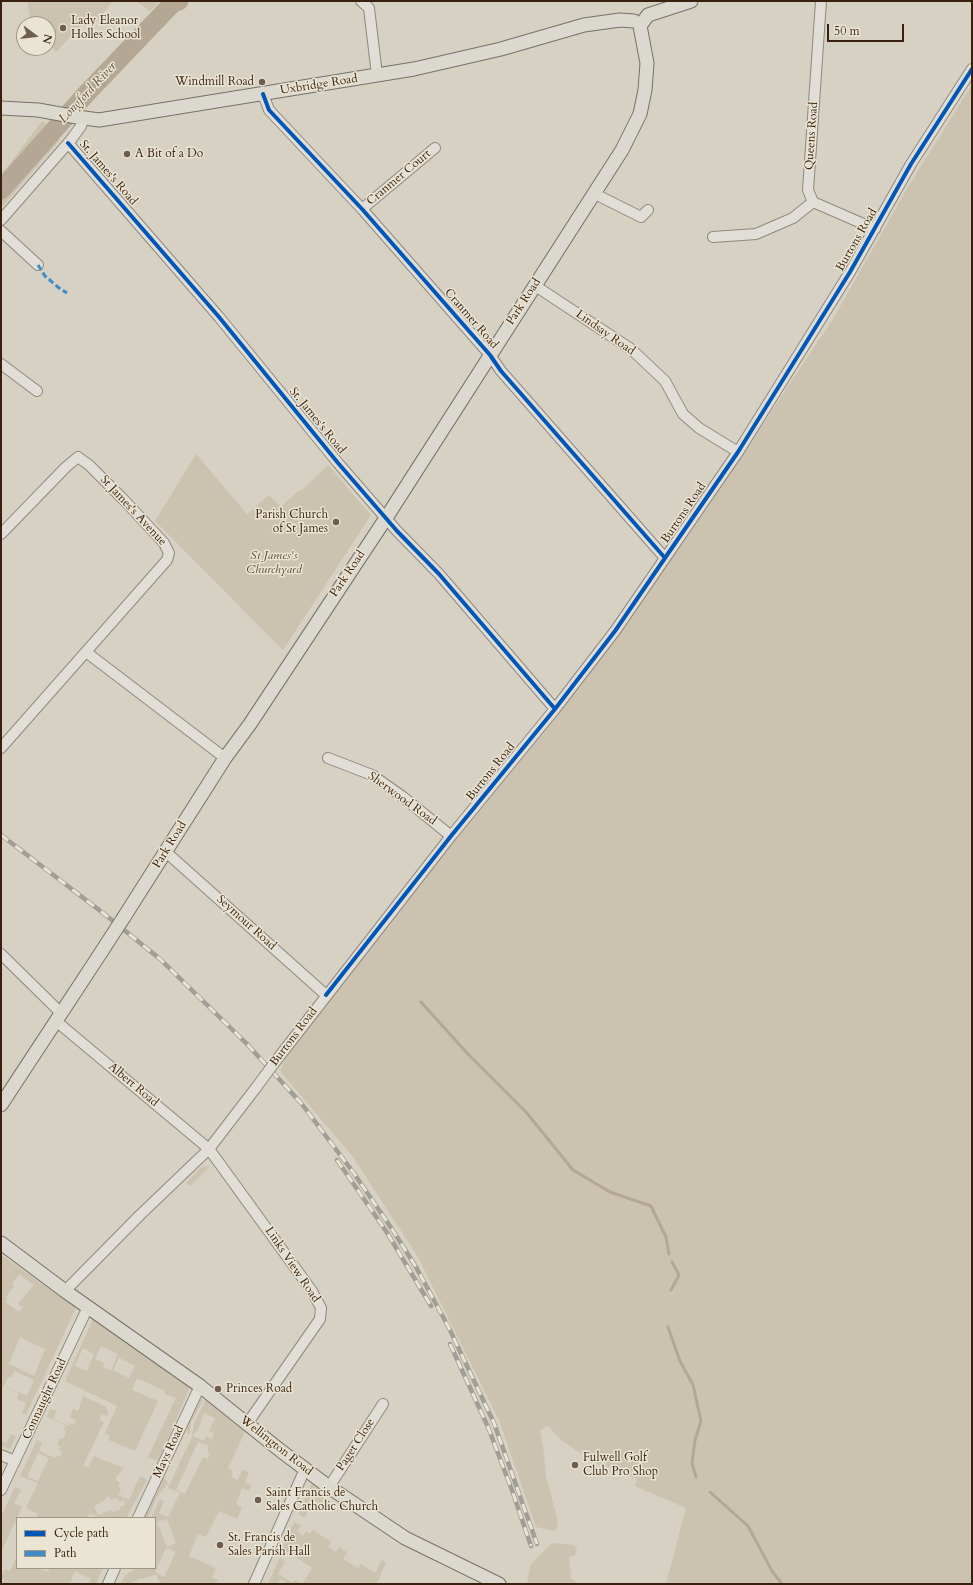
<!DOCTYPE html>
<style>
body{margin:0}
#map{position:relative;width:973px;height:1585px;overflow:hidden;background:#d6d1c3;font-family:Cardo,serif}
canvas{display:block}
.frame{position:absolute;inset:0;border:2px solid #381f0e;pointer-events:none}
.legend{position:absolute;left:16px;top:1517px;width:140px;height:52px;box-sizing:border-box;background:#eae4d3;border:1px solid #a39584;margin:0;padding:5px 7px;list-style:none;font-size:12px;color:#381f0e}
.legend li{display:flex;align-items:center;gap:8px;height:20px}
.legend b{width:20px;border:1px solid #a39584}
.north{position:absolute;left:16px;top:16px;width:40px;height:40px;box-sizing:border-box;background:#eae4d3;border:1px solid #a39584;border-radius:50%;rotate:105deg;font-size:11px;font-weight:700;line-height:16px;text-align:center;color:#381f0e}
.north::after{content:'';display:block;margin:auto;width:14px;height:18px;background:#6f5d4d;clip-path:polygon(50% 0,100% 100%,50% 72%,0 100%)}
.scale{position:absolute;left:827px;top:24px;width:77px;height:18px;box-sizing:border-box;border:2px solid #381f0e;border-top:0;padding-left:5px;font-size:12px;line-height:14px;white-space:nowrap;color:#381f0e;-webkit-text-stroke:3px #eae4d3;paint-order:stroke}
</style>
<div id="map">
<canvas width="973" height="1585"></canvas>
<div class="frame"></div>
<ul class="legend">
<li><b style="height:5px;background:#0057b8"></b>Cycle path</li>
<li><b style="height:5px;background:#3e8dc7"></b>Path</li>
</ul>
<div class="north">N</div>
<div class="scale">50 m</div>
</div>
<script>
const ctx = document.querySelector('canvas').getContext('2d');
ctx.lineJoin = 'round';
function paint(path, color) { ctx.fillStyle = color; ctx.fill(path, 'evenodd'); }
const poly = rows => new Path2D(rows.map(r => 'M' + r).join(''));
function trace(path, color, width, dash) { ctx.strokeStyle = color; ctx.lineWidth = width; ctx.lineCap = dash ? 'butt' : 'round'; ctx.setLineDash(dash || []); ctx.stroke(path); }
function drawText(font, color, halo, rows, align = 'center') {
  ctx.font = font + ' Cardo,serif'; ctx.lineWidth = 3; ctx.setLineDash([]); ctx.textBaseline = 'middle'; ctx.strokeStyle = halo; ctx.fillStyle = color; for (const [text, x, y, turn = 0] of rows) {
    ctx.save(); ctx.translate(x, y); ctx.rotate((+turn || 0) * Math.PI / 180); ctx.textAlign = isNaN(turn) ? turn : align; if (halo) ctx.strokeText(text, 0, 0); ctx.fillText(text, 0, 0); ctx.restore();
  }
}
const green = poly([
 [27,1,113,1,95,23,88,18,56,52,48,43,48,24,34,24,30,17],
 [136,1,160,1,150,11],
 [970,88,972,89,972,1584,666,1584,686,1508,635,1486,637,1479,601,1464,599,1465,562,1441,548,1426,540,1430,543,1446,546,1476,558,1522,556,1531,536,1527,499,1420,418,1257,353,1157,280,1071,287,1055,308,1022,402,903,550,724,628,622,703,514,833,319,908,187],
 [42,121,52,128,1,188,1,175],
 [55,135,60,140,1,208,1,196],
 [196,454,247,514,269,495,281,507,299,490,302,490,328,465,371,515,283,650,155,521],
 [210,1166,190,1186,186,1183,202,1167],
 [1,1255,76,1308,26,1415,22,1413,26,1403,17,1399,19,1393,3,1386,1,1390],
 [19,1274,34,1285,18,1304,23,1307,19,1312,5,1302,7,1299,6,1297,14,1286,12,1284],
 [20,1337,45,1349,34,1376,9,1364],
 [15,1371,34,1380,27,1396,4,1386,8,1377,11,1377],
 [93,1319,190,1387,158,1461,148,1457,176,1398,165,1394,165,1391,137,1378,132,1390,158,1401,135,1451,109,1440,109,1435,105,1433,117,1406,65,1381],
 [101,1346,118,1354,111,1371,103,1367,104,1363,95,1359],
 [83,1348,94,1354,87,1371,75,1366],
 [119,1358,135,1366,129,1378,113,1370],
 [83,1396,106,1407,108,1413,107,1416,102,1414,99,1420,104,1422,83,1466,88,1467,94,1456,123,1468,116,1478,117,1481,121,1483,118,1485,121,1490,118,1495,129,1500,140,1476,147,1480,126,1518,100,1518,90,1513,87,1518,36,1518,38,1514,26,1508,38,1483,20,1476,37,1440,42,1443,39,1451,55,1458,56,1456,60,1457,62,1452,59,1450,61,1447,57,1445,60,1438,63,1439,65,1435,66,1431,64,1430,66,1426,47,1417,50,1409,57,1411,53,1419,68,1426,69,1423,74,1425,76,1420,70,1417,73,1409,78,1411],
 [38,1453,49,1458,38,1481,27,1477],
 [110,1496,111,1500,118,1498,119,1502,124,1500,125,1505,120,1507,121,1509,112,1512,111,1510,98,1515,94,1506,105,1500,105,1498],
 [200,1398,203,1400,191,1422,189,1436,185,1426],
 [206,1399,245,1432,228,1468,233,1471,231,1477,238,1480,242,1470,249,1472,245,1482,251,1486,249,1491,242,1488,236,1504,242,1508,237,1519,219,1511,206,1537,198,1534,189,1556,216,1568,212,1577,218,1580,216,1584,213,1583,210,1584,157,1584,160,1583,156,1574,142,1579,141,1578,129,1584,121,1584,125,1575,138,1568,155,1568,155,1518,151,1518,160,1499,164,1501,159,1513,168,1517,180,1493,168,1488,192,1437,194,1424],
 [204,1413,215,1418,209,1431,214,1433,212,1439,206,1436,204,1441,193,1436,197,1430,198,1430],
 [198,1442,209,1446,207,1452,210,1453,208,1459,203,1457,185,1494,176,1490],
 [167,1519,176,1543,167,1547,157,1522],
 [166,1548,176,1552,164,1577,155,1572],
 [11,1434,16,1437,10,1449,1,1446,1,1441,6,1443],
 [163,1476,168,1483,157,1497,148,1518,145,1518,150,1507,148,1504,150,1499,153,1498],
 [312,1483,327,1493,321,1504,312,1499,305,1518,298,1514],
 [15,1487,21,1490,14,1503,22,1507,1,1552,1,1517],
 [294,1522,301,1526,297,1531,303,1536,306,1531,310,1534,313,1530,331,1542,328,1547,336,1552,339,1547,347,1552,343,1559,358,1568,354,1575,361,1564,375,1573,382,1560,386,1562,377,1584,303,1584,312,1568,282,1548],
 [552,1543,573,1545,577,1549,575,1555,569,1557,571,1578,578,1584,527,1583,530,1565],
 [17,1556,17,1568,38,1568,48,1572,50,1568,103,1568,96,1584,89,1584,91,1579,75,1571,70,1583,72,1584,2,1584,4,1580,1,1577,5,1569,10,1571],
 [280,1557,285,1562,278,1574,293,1583,295,1580,302,1584,289,1584,280,1579,278,1584,268,1584]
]);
const stream = poly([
 [421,1002,467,1053,526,1112,573,1170,610,1192,651,1206,666,1237,669,1254],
 [671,1290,679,1275,672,1262],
 [668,1327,680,1361,693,1385,701,1421,695,1440,692,1463,696,1477],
 [710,1492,748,1526,772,1571,782,1584]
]);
const river = poly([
 [1,190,86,94,173,3,179,1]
]);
const minor = poly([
 [361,1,369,8,377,75],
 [821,1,808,190,813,202,875,229],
 [263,94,269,110,362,209,490,355,501,371,665,558],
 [68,143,219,317,338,463,397,531,439,574,555,709],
 [595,194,641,217,648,210],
 [362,209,435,148],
 [1,220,70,141,81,126,84,118],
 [1,231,38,265],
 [713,237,756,234,793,218,813,202],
 [534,285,631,349,665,381,683,414,699,428,738,452],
 [1,364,37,391],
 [1,534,66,467,78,457,89,465,124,500,164,543,169,553,167,560,1,748],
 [86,652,225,758],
 [328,758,372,775,403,797,451,836],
 [166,852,326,995],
 [1,954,61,1013],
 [56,1021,209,1149,312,1291,321,1308,320,1319,247,1424],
 [275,1062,451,836,555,709,615,631,738,452,850,272,911,164,972,69],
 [65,1291,140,1215,209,1149,255,1089],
 [1,1455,15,1461],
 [329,1487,383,1404],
 [1,1490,88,1307],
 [138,1518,200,1386],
 [108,1584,115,1568],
 [254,1584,305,1469]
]);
const major = poly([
 [640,26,648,15,691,1],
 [1,108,38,110,77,117,99,120,414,69,501,49,584,25,620,20,634,21],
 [124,917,225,758,250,724,386,518,622,150,640,114,645,90,647,63,640,26],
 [1,1105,100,954],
 [1,1243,65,1291,200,1386,281,1451,329,1487,405,1538,499,1584]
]);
const rail = poly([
 [1,835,103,913,160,959,246,1043,301,1103,353,1172,392,1229,416,1267,449,1328,494,1423,537,1544],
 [337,1160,386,1231,431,1306],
 [450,1344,488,1427,513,1493,531,1546]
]);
const minorBridge = poly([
 [255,1089,275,1062]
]);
const majorBridge = poly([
 [100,954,124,917]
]);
const quiet = poly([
 [38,265,45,276,59,288,67,293]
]);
const cycleway = poly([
 [263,94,269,110,362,209,490,355,501,371,665,558],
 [68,143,219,317,338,463,397,531,439,574,555,709],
 [326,995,451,836,555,709,615,631,665,558,738,452,850,272,911,164,972,69]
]);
const markers = [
 [63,28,4,"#6f5d4d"],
 [262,82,4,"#6f5d4d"],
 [127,154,4,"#6f5d4d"],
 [336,522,4,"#6f5d4d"],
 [218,1389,4,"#6f5d4d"],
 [575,1465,4,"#6f5d4d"],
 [258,1500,4,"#6f5d4d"],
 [220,1545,4,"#6f5d4d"]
];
const poiNames = [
 ["Lady Eleanor",71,21],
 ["Holles School",71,35],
 ["Windmill Road",254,82,"right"],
 ["A Bit of a Do",135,154],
 ["Parish Church",328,515,"right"],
 ["of St James",328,529,"right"],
 ["Princes Road",226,1389],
 ["Fulwell Golf",583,1458],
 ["Club Pro Shop",583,1472],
 ["Saint Francis de",266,1493],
 ["Sales Catholic Church",266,1507],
 ["St. Francis de",228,1538],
 ["Sales Parish Hall",228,1552]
];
const streetNames = [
 ["Uxbridge Road",319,85,-9],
 ["Queens Road",812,136,-86],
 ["St. James's Road",108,173,49],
 ["Cranmer Court",399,178,-40],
 ["Burtons Road",857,240,-60],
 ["Park Road",524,302,-57],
 ["Cranmer Road",471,319,49],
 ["Lindsay Road",605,333,35],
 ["St. James's Road",317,421,51],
 ["St James's Avenue",133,511,47],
 ["Burtons Road",684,513,-56],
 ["Park Road",348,574,-56],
 ["Burtons Road",491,772,-51],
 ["Sherwood Road",402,799,36],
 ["Park Road",170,845,-58],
 ["Seymour Road",246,923,42],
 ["Burtons Road",294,1037,-53],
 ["Albert Road",133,1085,40],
 ["Links View Road",292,1265,56],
 ["Connaught Road",45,1399,-65],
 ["Paget Close",356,1445,-57],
 ["Wellington Road",276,1446,38],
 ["Mays Road",169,1452,-65]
];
const parkNames = [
 ["St James's",274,556],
 ["Churchyard",274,570]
];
const waterNames = [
 ["Longford River",88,93,-47]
];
paint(green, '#cbc2af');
trace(stream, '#b4a894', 3);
trace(river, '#b4a894', 19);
trace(minor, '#8f887e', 12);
trace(major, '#777167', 15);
trace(minor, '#e1ded7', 10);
trace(major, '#dbd8d0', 13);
trace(rail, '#a29d96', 4.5);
trace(rail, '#eae4d3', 3, [9]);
trace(minorBridge, '#8f887e', 12, []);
trace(majorBridge, '#777167', 15, []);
trace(minorBridge, '#e1ded7', 10);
trace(majorBridge, '#dbd8d0', 13);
trace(quiet, '#3e8dc7', 3, [6, 3]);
trace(cycleway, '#0057b8', 4);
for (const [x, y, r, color] of markers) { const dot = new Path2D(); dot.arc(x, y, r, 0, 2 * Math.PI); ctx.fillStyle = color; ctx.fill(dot); trace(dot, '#eae4d3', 1.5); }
drawText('12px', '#381f0e', '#eae4d3', poiNames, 'left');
drawText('12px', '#381f0e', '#eae4d3', streetNames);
drawText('italic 12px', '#5a4532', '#eae4d3', parkNames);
drawText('italic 13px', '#5e4936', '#eae4d3', waterNames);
</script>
